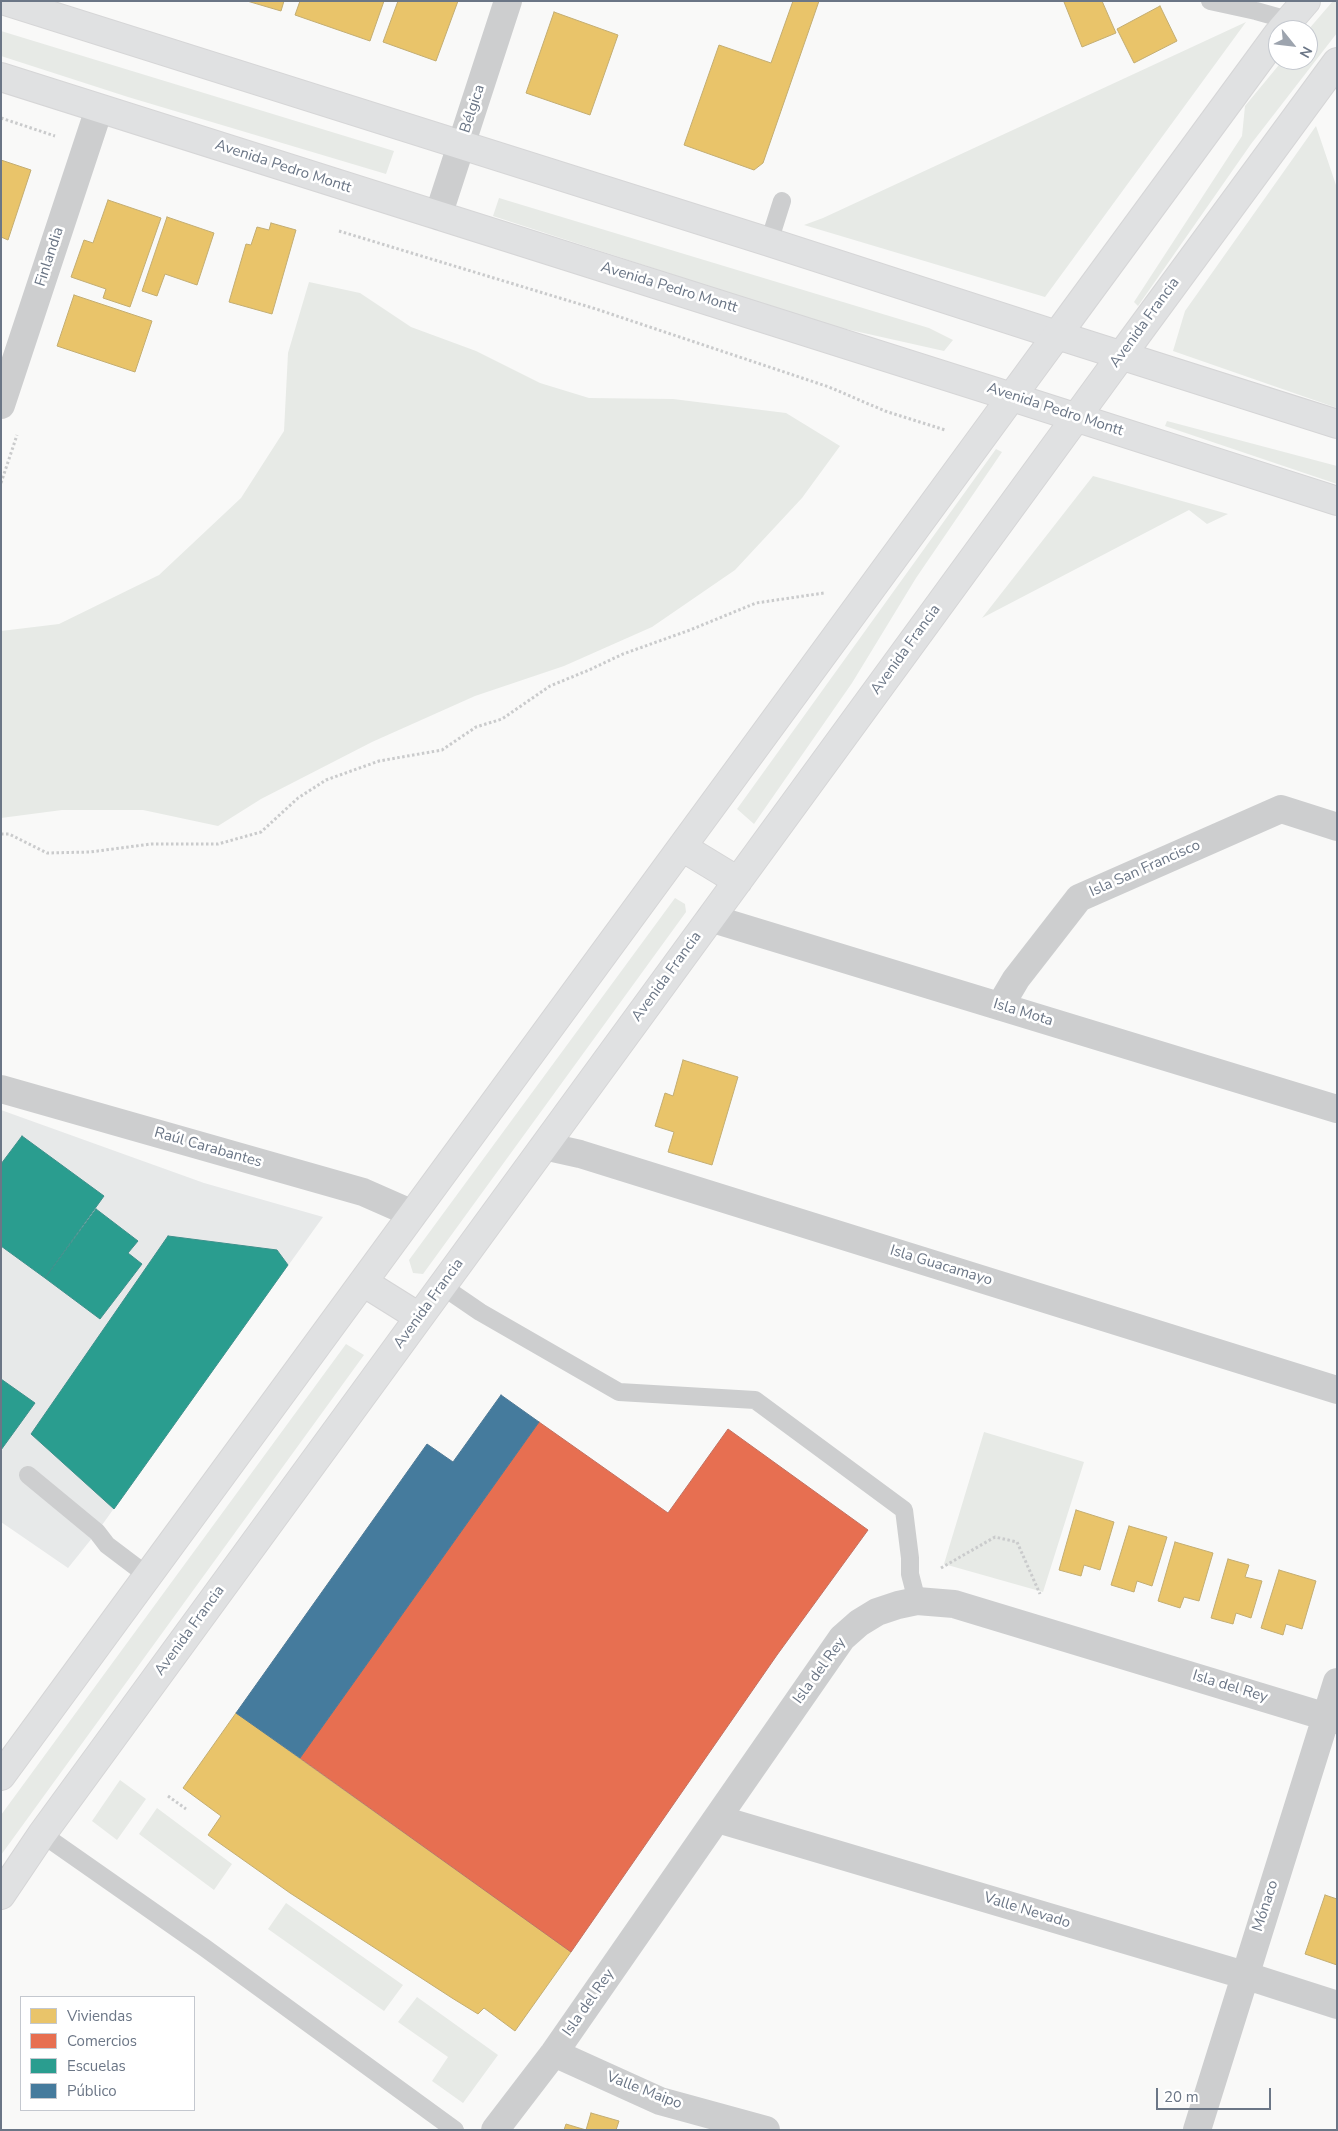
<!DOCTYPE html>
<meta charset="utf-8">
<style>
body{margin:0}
#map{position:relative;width:1338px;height:2131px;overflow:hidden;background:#f9f9f8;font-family:"Nunito Sans",sans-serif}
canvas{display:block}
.frame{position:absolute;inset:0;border:2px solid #6b7686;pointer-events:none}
.legend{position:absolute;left:20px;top:1996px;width:175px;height:115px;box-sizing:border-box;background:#fff;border:1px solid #c4c8cf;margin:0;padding:6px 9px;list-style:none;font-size:15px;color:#6b7686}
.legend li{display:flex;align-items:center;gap:10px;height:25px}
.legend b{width:25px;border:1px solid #c4c8cf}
.north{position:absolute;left:1268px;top:20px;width:50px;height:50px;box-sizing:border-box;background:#fff;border:1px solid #c4c8cf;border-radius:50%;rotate:119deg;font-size:14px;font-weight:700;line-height:20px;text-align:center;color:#6b7686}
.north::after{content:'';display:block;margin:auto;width:18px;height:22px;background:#9da4ae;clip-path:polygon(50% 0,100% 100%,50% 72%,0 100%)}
.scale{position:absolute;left:1156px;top:2088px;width:115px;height:22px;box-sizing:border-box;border:2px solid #6b7686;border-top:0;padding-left:6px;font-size:15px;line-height:18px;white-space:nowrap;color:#6b7686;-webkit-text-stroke:4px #fff;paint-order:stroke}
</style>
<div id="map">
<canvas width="1338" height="2131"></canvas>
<div class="frame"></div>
<ul class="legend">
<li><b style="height:14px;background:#e9c46a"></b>Viviendas</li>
<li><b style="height:14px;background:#e76f51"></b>Comercios</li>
<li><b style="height:14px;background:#2a9d8f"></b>Escuelas</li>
<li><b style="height:14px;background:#457b9d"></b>Público</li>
</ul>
<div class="north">N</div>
<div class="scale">20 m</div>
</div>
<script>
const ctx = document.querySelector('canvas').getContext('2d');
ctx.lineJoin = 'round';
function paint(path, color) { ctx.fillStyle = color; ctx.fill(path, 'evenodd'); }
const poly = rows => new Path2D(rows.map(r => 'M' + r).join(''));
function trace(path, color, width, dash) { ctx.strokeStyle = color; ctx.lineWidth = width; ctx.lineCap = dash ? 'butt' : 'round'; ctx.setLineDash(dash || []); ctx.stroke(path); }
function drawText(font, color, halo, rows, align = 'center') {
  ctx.font = font + ' "Nunito Sans",sans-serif'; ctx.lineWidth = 5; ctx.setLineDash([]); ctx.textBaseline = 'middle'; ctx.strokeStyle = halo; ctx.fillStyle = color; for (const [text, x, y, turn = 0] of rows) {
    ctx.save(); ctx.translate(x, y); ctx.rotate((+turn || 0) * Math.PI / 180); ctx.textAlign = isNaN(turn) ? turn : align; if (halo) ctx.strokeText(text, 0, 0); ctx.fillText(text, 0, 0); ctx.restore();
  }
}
const built = poly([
 [1,1110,204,1183,323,1217,97,1532,68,1568,1,1522]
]);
const green = poly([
 [1333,1,1337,1,1337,33,1251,144,1138,306,1134,302,1242,136,1245,106,1283,60,1308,60,1308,30],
 [1246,22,1045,297,804,225,823,218],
 [1,31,394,151,386,174,128,97,1,56],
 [1316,126,1337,188,1337,408,1173,351,1185,311],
 [499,198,929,328,953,340,944,351,828,325,493,216],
 [309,282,360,293,411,327,476,351,540,383,589,398,673,399,786,413,840,446,802,498,735,570,652,627,564,666,475,696,372,742,261,799,218,826,143,810,62,810,1,818,1,631,59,624,159,575,241,498,284,431,288,353],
 [1167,421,1337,466,1337,484,1165,426],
 [996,449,1002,452,916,578,852,683,754,824,737,809],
 [1093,476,1228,514,1207,524,1189,510,982,618],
 [675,898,685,904,686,912,423,1274,413,1273,409,1260],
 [346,1344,364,1355,1,1855,1,1815],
 [984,1432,1084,1462,1043,1592,944,1564],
 [120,1780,146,1799,117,1840,92,1821],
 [157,1808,232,1864,214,1890,139,1834],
 [286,1903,403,1985,384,2011,268,1929],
 [417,1997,498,2055,463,2103,432,2081,448,2057,398,2022]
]);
const homes = poly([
 [247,1,284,1,281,11,247,1],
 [300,1,384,1,370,41,295,15,300,1],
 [398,1,458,1,436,61,383,42,398,1],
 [793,1,819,1,763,163,754,170,684,145,719,45,771,63,793,1],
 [1066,1,1102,1,1116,33,1082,47,1064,2,1066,1],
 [1160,6,1177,41,1134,63,1117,29,1160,6],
 [554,12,618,35,590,115,526,93,554,12],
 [1,160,31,170,8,240,1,237,1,160],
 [108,200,161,218,130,307,103,298,106,289,71,277,84,240,93,243,108,200],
 [167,217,214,233,197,285,165,274,157,296,142,291,167,217],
 [271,223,296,230,272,314,229,302,246,244,251,245,257,227,269,230,271,223],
 [74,295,152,321,135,372,57,346,74,295],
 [683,1060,738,1077,712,1165,668,1152,674,1132,655,1126,665,1093,673,1096,683,1060],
 [1076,1510,1114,1522,1100,1570,1084,1565,1081,1576,1059,1570,1076,1510],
 [1129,1526,1167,1537,1152,1586,1137,1581,1134,1592,1111,1585,1129,1526],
 [1175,1542,1213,1553,1199,1601,1184,1597,1180,1608,1158,1601,1175,1542],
 [1228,1559,1249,1565,1245,1577,1262,1581,1251,1618,1236,1613,1233,1624,1211,1618,1228,1559],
 [1279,1570,1316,1581,1302,1629,1286,1624,1283,1635,1261,1628,1279,1570],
 [236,1713,571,1952,515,2031,484,2008,478,2014,452,1998,290,1893,208,1835,221,1816,183,1788,236,1713],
 [1325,1895,1337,1899,1337,1965,1305,1954,1325,1895],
 [591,2113,619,2121,616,2130,564,2130,566,2124,586,2130,591,2113]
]);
const shops = poly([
 [539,1422,668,1513,728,1429,868,1530,777,1655,571,1952,300,1758,539,1422]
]);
const schools = poly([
 [22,1136,104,1196,45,1278,1,1246,1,1164,22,1136],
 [96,1209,138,1241,128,1253,142,1264,100,1319,45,1278,96,1209],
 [168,1236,277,1250,288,1265,114,1509,31,1434,168,1236],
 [1,1379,35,1403,1,1450,1,1379]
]);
const public = poly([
 [501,1395,539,1422,300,1758,236,1713,427,1444,453,1462,501,1395]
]);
const path = poly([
 [1,118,55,136],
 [339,231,596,309,829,387,885,411,945,430],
 [1,483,17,435],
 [1,834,9,834,47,853,90,852,151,844,218,844,261,832,298,798,326,780,379,761,442,750,476,727,502,719,550,686,589,670,623,654,690,630,756,603,824,593],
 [941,1568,995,1537,1017,1542,1040,1594],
 [168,1796,186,1809]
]);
const service = poly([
 [1210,1,1256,11,1288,20],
 [769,242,782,201],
 [442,1286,480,1312,619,1392,755,1400,904,1510,910,1558,910,1574,917,1601],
 [28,1475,97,1532,107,1545,148,1576],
 [42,1834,205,1948,455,2130]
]);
const minor = poly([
 [438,216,508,1],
 [1,405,99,109],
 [710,918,1337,1109],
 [1000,1006,1016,979,1079,898,1281,809,1337,827],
 [1,1089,363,1192,413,1214],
 [544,1146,580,1154,1337,1390],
 [718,1819,1244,1975,1337,2005],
 [554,2053,660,2101,766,2130],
 [495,2130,554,2053,842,1638,859,1623,877,1612,898,1605,917,1601,954,1604,1337,1720],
 [1197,2130,1337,1682]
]);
const secondary = poly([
 [5,1,769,242,1057,335,1278,34],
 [1281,30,1306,1],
 [1,77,1012,397],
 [1121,356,1337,62]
]);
const primary = poly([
 [1012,397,1337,501],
 [682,847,738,881],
 [363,1282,419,1317],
 [1,1776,1057,335,1337,424],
 [1,1895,42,1834,1121,356]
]);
const streetNames = [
 ["Bélgica",473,109,-72],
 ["Avenida Pedro Montt",283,167,18],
 ["Finlandia",50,257,-72],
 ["Avenida Pedro Montt",669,288,17],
 ["Avenida Francia",1145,323,-54],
 ["Avenida Pedro Montt",1055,410,18],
 ["Avenida Francia",906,650,-54],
 ["Isla San Francisco",1145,869,-24],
 ["Avenida Francia",667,977,-54],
 ["Isla Mota",1023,1013,17],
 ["Raúl Carabantes",208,1148,16],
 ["Isla Guacamayo",941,1266,17],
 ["Avenida Francia",429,1304,-54],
 ["Avenida Francia",190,1631,-54],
 ["Isla del Rey",820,1671,-54],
 ["Isla del Rey",1230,1687,17],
 ["Mónaco",1266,1906,-72],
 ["Valle Nevado",1027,1911,17],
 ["Isla del Rey",589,2003,-55],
 ["Valle Maipo",644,2091,21]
];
paint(built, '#e7e9e9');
paint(green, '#e7eae6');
paint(homes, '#e9c46a');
trace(homes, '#c3ad72', 1);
paint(shops, '#e76f51');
trace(shops, '#c27161', 1);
paint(schools, '#2a9d8f');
trace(schools, '#3e918c', 1);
paint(public, '#457b9d');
trace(public, '#507a96', 1);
trace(secondary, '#d6d6d7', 30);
trace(primary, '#d5d5d6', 30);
trace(path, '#cacbcc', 3, [2.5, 2.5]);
trace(service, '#cdcecf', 18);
trace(minor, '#cdcecf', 28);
trace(secondary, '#e0e1e2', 28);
trace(primary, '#e0e1e2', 28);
drawText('15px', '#6b7686', '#fff', streetNames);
</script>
